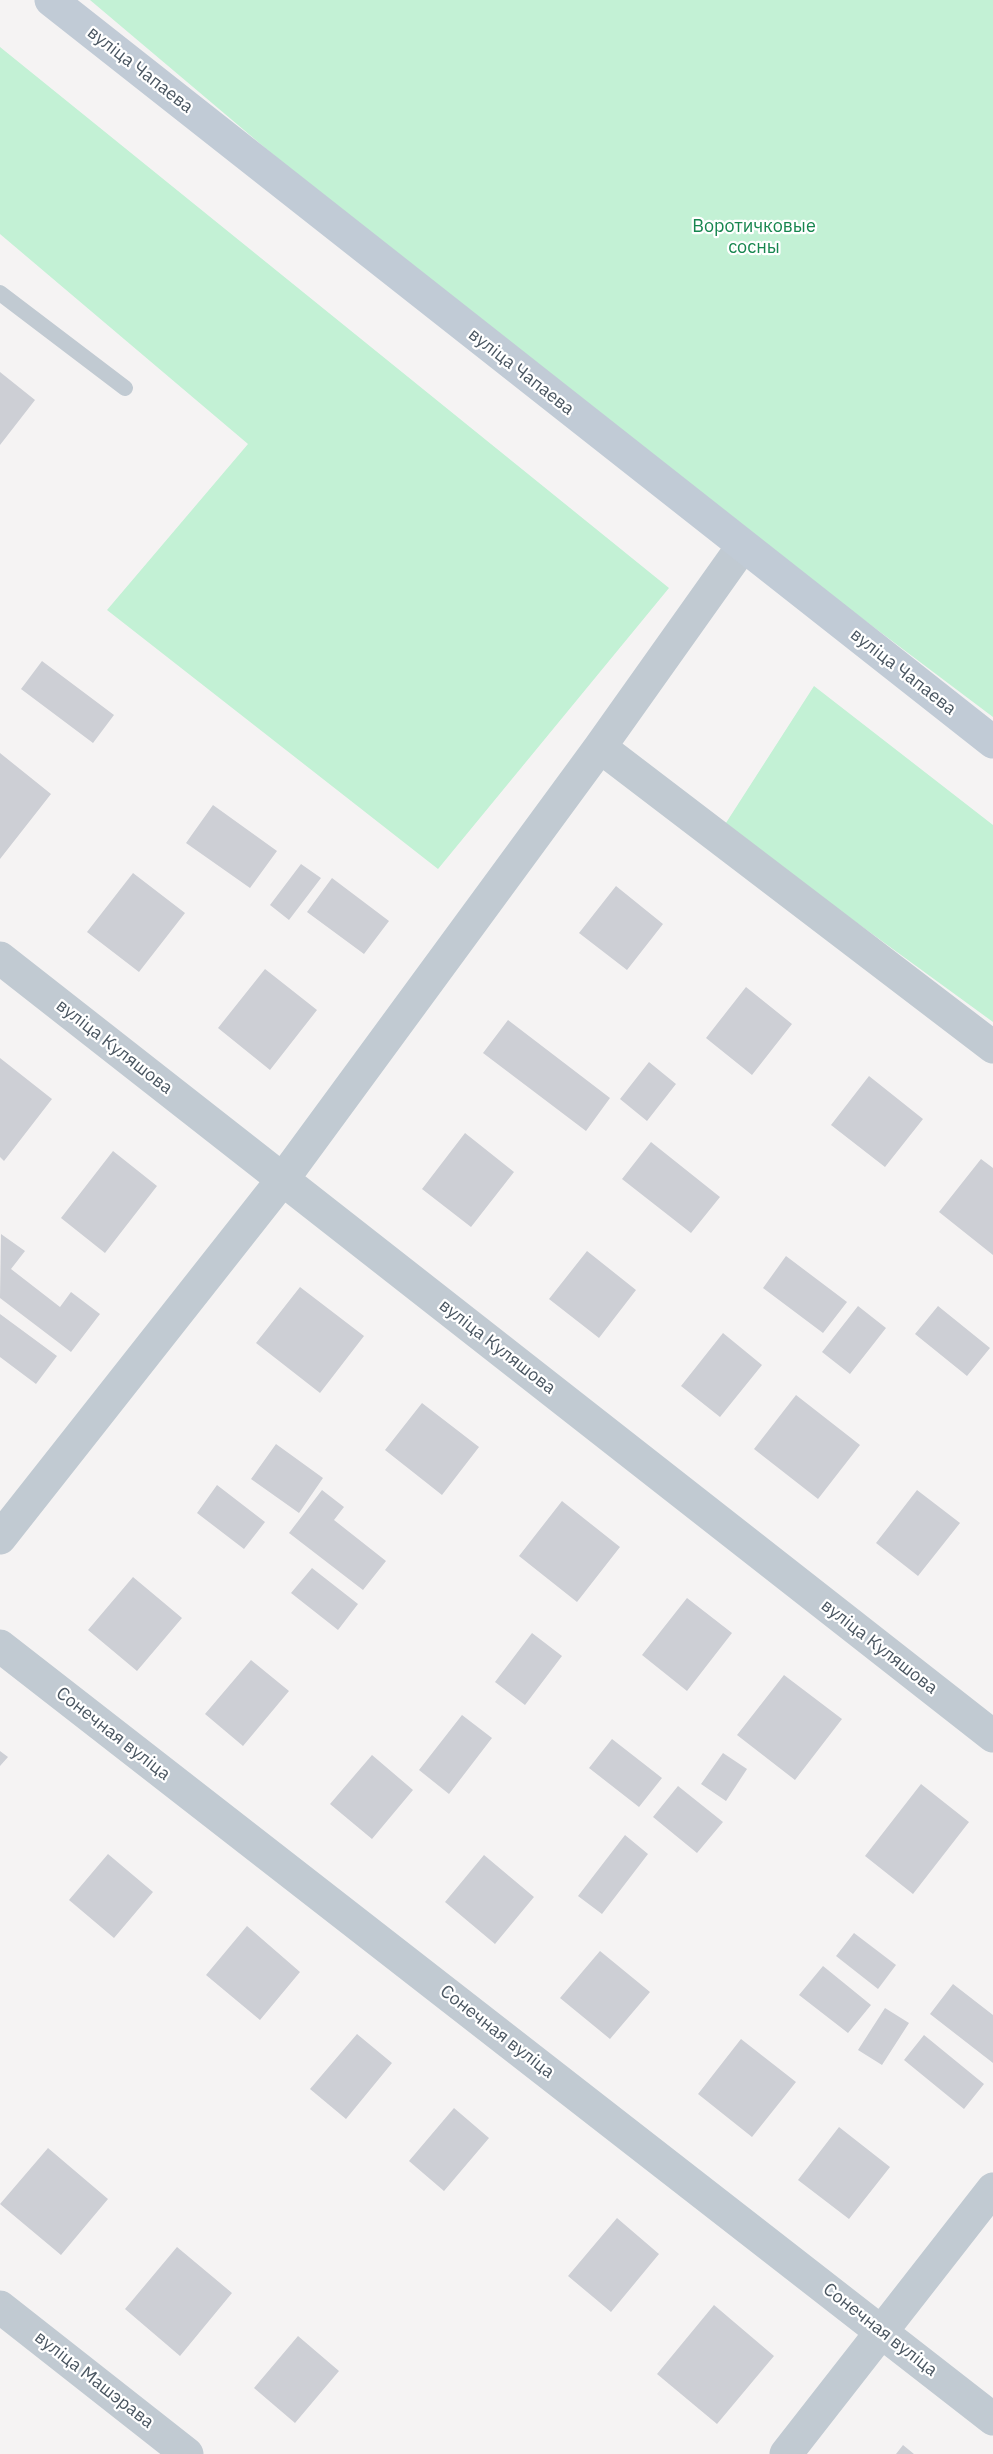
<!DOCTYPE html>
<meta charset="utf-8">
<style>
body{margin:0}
canvas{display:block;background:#f5f3f3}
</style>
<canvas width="993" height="2454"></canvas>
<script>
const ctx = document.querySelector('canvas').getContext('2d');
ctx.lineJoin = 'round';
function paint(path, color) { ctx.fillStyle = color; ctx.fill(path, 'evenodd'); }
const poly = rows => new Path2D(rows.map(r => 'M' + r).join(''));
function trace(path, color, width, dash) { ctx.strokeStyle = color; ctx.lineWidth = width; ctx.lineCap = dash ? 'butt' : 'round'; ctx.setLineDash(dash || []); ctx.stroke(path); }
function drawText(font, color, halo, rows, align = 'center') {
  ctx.font = font + ' "IBM Plex Sans",sans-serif'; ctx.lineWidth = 4.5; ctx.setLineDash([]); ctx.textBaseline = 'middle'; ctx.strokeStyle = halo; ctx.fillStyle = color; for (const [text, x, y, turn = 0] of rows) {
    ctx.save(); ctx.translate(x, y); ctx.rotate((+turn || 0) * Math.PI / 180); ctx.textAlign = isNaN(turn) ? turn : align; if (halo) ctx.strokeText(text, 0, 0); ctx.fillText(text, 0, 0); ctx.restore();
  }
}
const green = poly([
 [90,0,993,0,993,717,495,342],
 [0,47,669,588,438,869,107,610,248,444,0,234],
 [814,686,993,825,993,1022,724,826]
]);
const building = poly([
 [0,372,35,400,0,445],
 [42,661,114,715,93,743,21,689],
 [0,753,51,794,0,859],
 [213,805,277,851,250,888,186,843],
 [301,864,321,878,289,920,270,905],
 [133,873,185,913,139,972,87,932],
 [332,878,389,921,364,954,307,912],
 [616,886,663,924,627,970,579,933],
 [265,969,317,1010,270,1070,218,1028],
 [746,987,792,1024,752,1075,706,1038],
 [508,1020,610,1098,586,1131,483,1053],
 [0,1058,52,1099,4,1161,0,1157],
 [649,1062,676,1084,647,1121,620,1099],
 [869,1076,923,1119,885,1167,831,1125],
 [465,1133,514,1172,471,1227,422,1189],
 [651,1142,720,1197,691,1233,622,1179],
 [113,1151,157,1186,105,1253,61,1218],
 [981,1159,993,1168,993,1255,939,1212],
 [1,1234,25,1251,11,1269,60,1307,71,1292,100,1314,71,1352,0,1298],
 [587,1251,636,1290,599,1338,549,1299],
 [786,1256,847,1302,823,1333,763,1288],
 [300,1287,364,1336,320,1393,256,1343],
 [858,1306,886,1328,850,1374,822,1352],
 [938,1306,990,1348,967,1376,915,1334],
 [0,1314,57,1356,36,1384,0,1357],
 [723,1333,762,1365,720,1417,681,1386],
 [796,1395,860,1445,818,1499,754,1449],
 [422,1403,479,1447,442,1495,385,1450],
 [276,1444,323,1478,299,1513,251,1479],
 [217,1485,265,1522,244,1549,197,1513],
 [322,1490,344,1507,334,1520,386,1561,363,1590,289,1533],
 [917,1490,960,1523,918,1576,876,1543],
 [562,1501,620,1547,577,1602,519,1556],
 [312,1568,358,1604,338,1630,291,1593],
 [133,1577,182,1618,137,1671,88,1630],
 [687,1598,732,1633,687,1691,642,1655],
 [532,1633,562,1656,525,1705,495,1682],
 [251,1660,289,1691,243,1746,205,1714],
 [784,1675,842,1719,795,1780,737,1735],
 [462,1715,492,1738,449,1794,419,1770],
 [612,1739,662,1778,639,1807,589,1768],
 [0,1751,8,1757,0,1766],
 [723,1753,747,1769,726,1801,701,1784],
 [372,1755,413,1790,372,1839,330,1804],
 [921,1784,969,1822,913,1894,865,1856],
 [678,1786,723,1822,697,1853,653,1817],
 [625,1835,648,1854,602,1914,578,1896],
 [108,1854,153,1892,114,1938,69,1900],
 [484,1855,534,1897,495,1944,445,1902],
 [247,1926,300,1972,260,2020,206,1975],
 [854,1933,896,1965,878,1989,836,1956],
 [600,1951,650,1992,610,2039,560,1998],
 [823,1966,871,2005,848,2033,799,1995],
 [953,1984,993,2015,993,2063,930,2014],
 [885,2008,909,2023,882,2065,858,2050],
 [357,2034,392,2063,346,2119,310,2089],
 [924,2035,984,2084,964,2109,904,2060],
 [741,2039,796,2082,752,2137,698,2094],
 [454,2108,489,2138,444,2191,409,2161],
 [839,2127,890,2167,849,2219,798,2180],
 [48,2148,108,2199,61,2255,0,2204],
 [617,2218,659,2254,611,2312,568,2276],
 [177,2247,232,2293,180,2356,125,2309],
 [714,2305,774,2356,717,2424,657,2374],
 [298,2336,339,2371,295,2423,254,2388],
 [903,2445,914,2454,896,2454]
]);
const lane = poly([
 [0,293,125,388]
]);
const street = poly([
 [600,747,993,1047],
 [0,958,993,1736],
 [0,1538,283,1179,600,747,742,547],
 [0,1646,993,2419],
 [0,2307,187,2454],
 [786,2454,993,2189]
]);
const secondary = poly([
 [51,0,993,742]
]);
const streetNames = [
 ["вуліца Чапаева",140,70,38],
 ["вуліца Чапаева",521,372,38],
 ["вуліца Чапаева",903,672,38],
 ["вуліца Куляшова",114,1047,38],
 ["вуліца Куляшова",497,1347,38],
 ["вуліца Куляшова",879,1647,38],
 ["Сонечная вуліца",113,1734,38],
 ["Сонечная вуліца",497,2032,38],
 ["Сонечная вуліца",880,2330,38],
 ["вуліца Машэрава",94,2380,38]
];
const parkNames = [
 ["Воротичковые",754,227],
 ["сосны",754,248]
];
paint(green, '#c3f1d5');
paint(building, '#cdcfd5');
trace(lane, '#c1cad2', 16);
trace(street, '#c1cad2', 33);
trace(secondary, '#c1cbd6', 33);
drawText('18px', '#4a5661', '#fff', streetNames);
drawText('18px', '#17864f', '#fff', parkNames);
</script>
